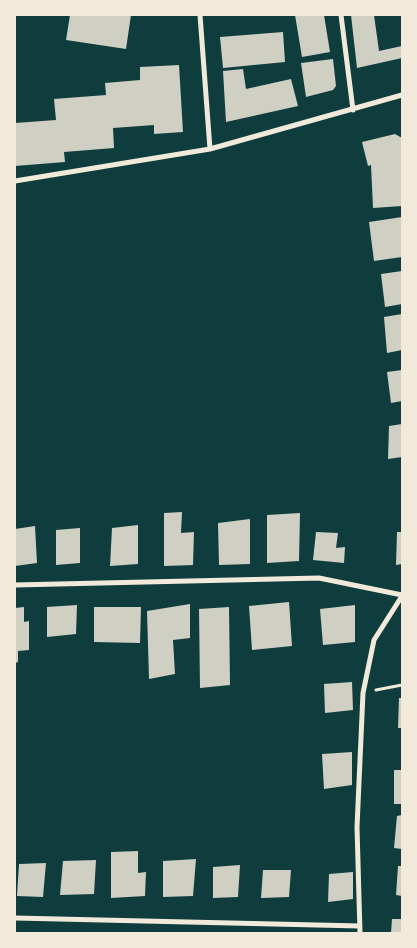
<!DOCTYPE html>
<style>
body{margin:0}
#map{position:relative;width:417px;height:948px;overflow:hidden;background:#0f3d3e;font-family:"Noto Sans",sans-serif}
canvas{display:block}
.frame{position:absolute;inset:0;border:16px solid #f1e9da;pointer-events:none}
</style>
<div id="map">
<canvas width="417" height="948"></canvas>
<div class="frame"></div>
</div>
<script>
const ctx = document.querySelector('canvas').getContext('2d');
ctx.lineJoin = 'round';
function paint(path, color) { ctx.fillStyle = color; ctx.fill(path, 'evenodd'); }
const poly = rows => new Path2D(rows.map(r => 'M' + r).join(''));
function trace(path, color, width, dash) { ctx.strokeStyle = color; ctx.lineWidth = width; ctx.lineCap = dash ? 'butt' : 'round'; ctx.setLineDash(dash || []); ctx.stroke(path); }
const building = poly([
 [70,15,131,15,126,49,66,40],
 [295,15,324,15,330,52,302,57],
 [351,15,374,15,379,51,402,46,402,58,357,68],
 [283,32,285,62,223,68,220,37],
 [333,59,336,86,333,90,306,97,301,63],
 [179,65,183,132,154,134,154,125,113,128,114,148,64,152,65,162,15,166,15,123,56,120,54,99,106,95,105,83,140,80,140,67],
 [243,69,246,89,291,79,298,106,226,122,223,71],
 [395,134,402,138,402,206,373,208,371,165,368,166,362,142],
 [402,217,402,257,374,261,369,222],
 [402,271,402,304,385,307,381,274],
 [402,314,402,350,387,353,384,317],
 [402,370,402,401,391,403,387,372],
 [402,424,402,457,388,459,389,426],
 [182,512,181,533,194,532,193,565,164,566,164,513],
 [300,513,299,561,267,563,267,515],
 [250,519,250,564,219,565,218,523],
 [138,525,138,564,110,566,112,528],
 [35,526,37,563,15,566,15,529],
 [80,528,80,563,56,565,56,530],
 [316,532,338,533,336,548,345,547,344,563,313,560],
 [397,532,402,532,402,564,396,565],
 [289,602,292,646,252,650,249,606],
 [190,604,190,638,173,640,175,674,149,679,147,611],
 [77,605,76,634,47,637,47,607],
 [355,605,355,642,323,645,320,609],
 [24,607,24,622,29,621,29,650,18,651,18,662,15,663,15,608],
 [94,607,141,607,140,643,94,642],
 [229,607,230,685,200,688,199,609],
 [352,682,353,710,325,713,324,684],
 [399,698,402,698,402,728,398,728],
 [352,752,352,785,324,789,322,754],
 [394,770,402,770,402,804,394,804],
 [402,815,402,849,394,848,397,816],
 [138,851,138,873,146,872,145,896,111,898,111,852],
 [196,859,193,896,163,897,163,861],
 [96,860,94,894,60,895,63,861],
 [46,863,43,897,17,896,19,864],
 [240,865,238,897,213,898,213,867],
 [398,866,402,866,402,896,396,895],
 [263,870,291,870,289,897,261,898],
 [353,872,353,899,328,902,329,874],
 [392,919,402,919,402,933,391,933]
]);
const path = poly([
 [376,690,402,685]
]);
const minor = poly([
 [200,15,210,149],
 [341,15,353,110],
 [15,181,210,149,402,95],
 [15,585,319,578,402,595],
 [15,918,360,926],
 [360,933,357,827,363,693,374,640,402,596]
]);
paint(building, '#cfcfc3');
trace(path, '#f1e9da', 3);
trace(minor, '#f1e9da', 5);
</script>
